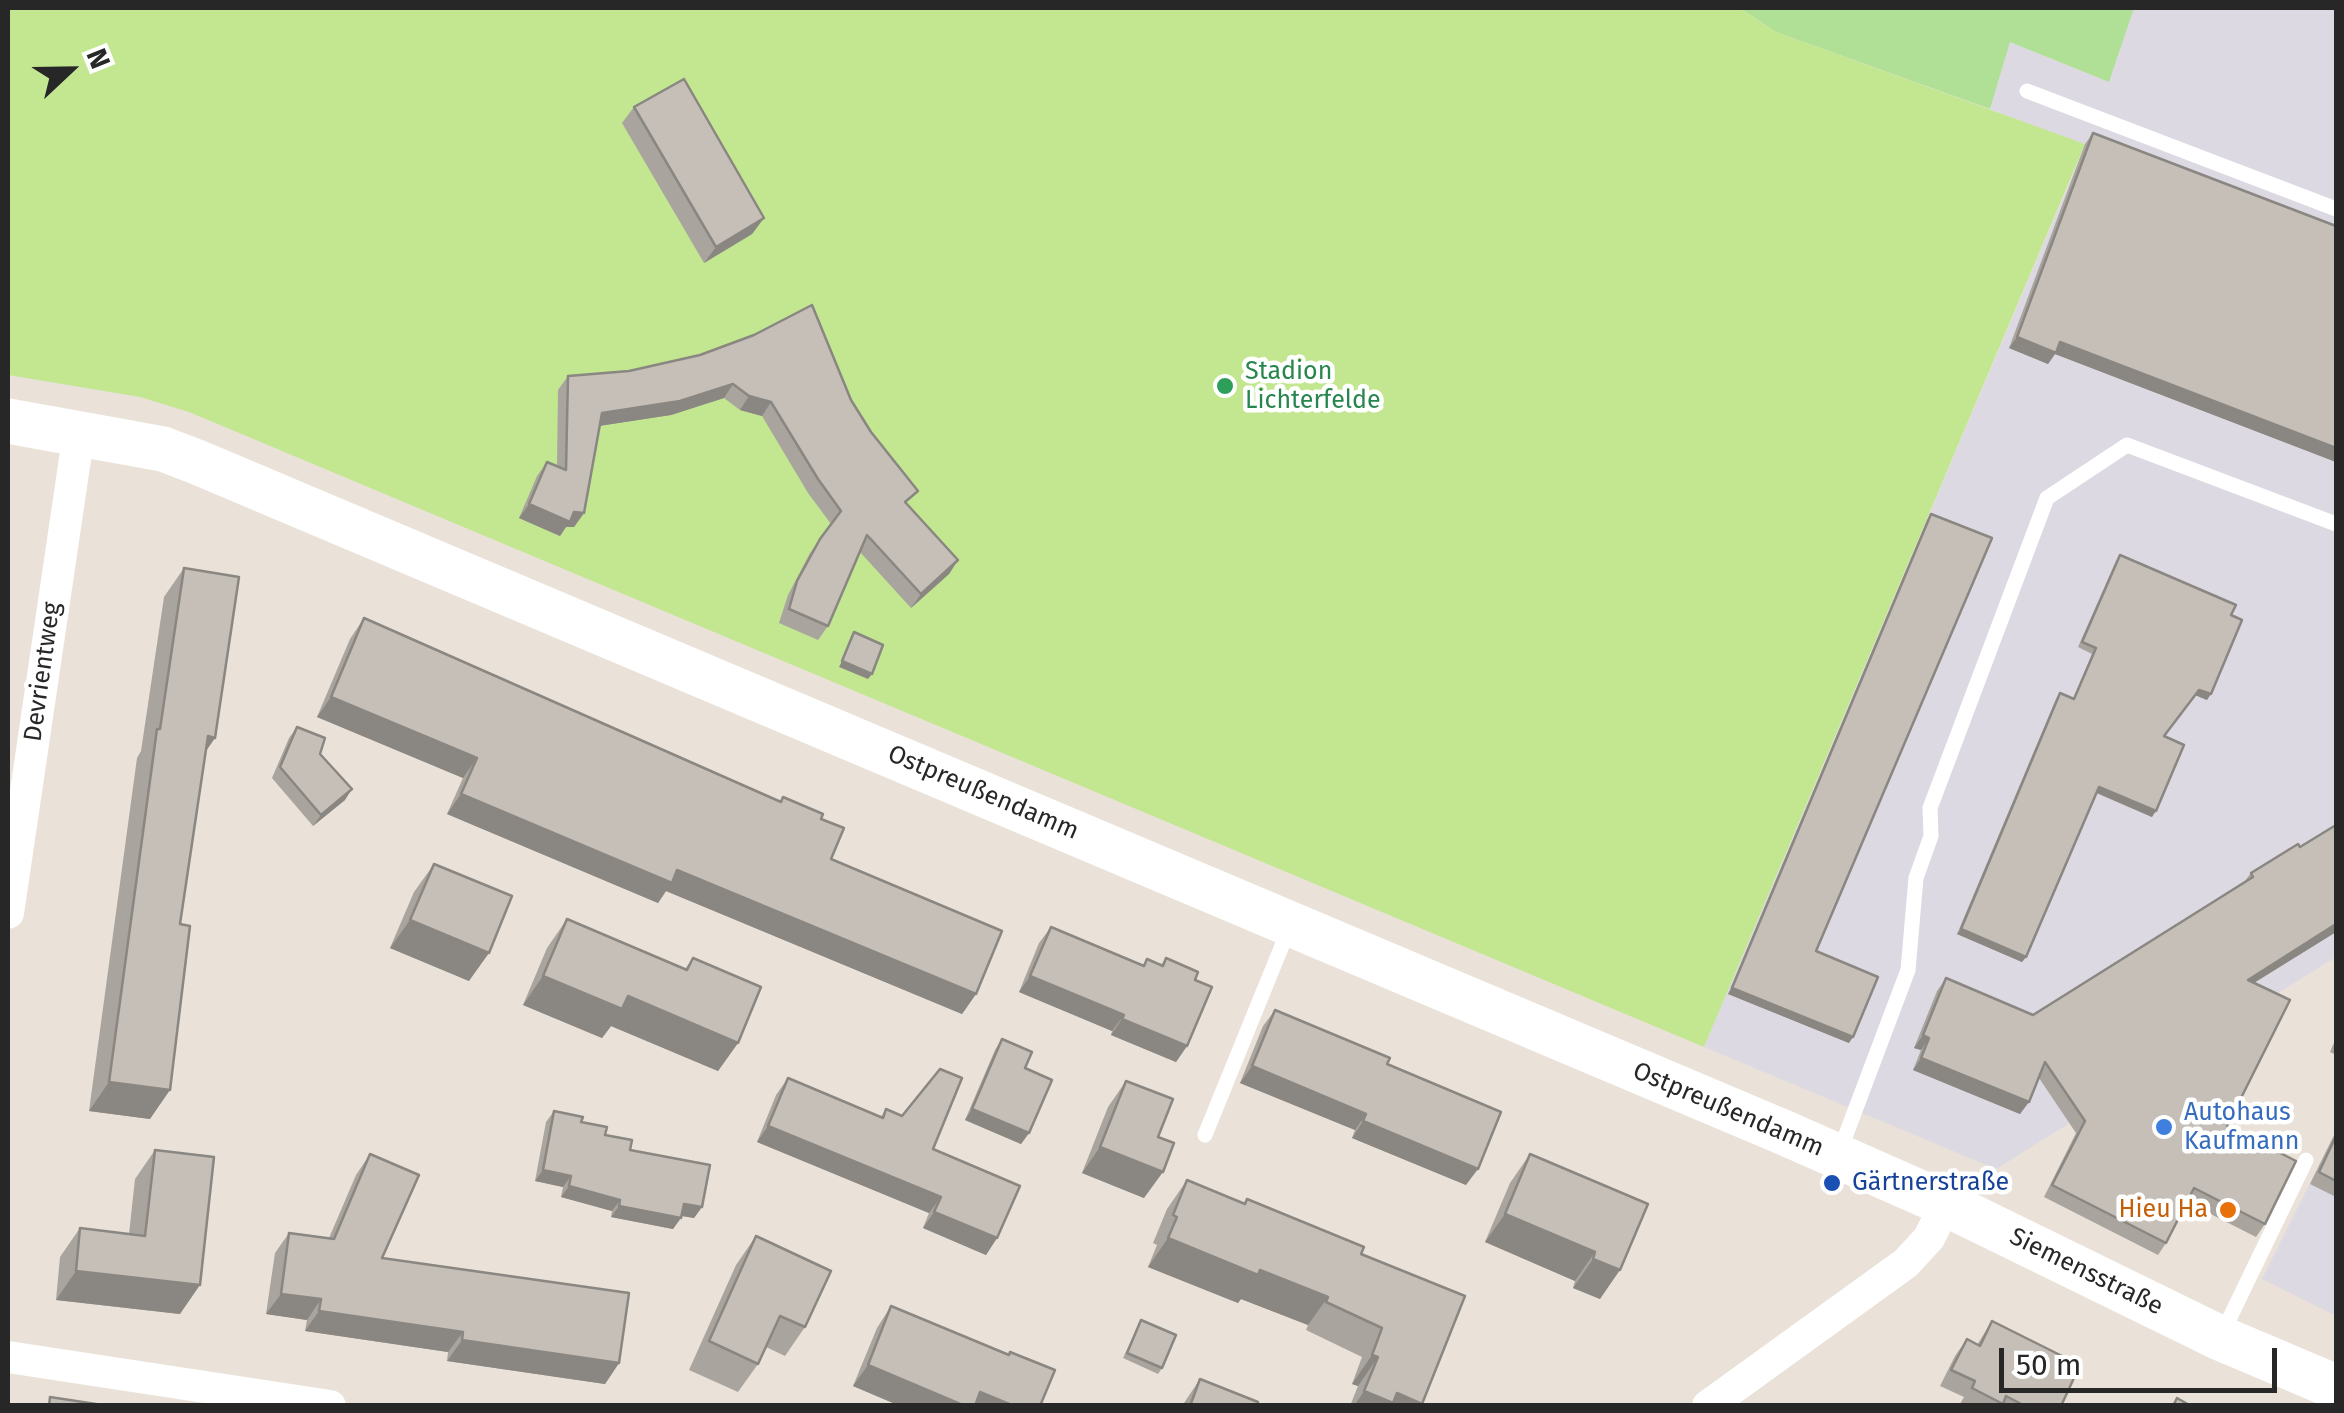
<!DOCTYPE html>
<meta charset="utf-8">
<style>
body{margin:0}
#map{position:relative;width:2344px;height:1413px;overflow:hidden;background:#eae2d8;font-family:"Fira Sans",sans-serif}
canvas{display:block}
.frame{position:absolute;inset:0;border:10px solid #272727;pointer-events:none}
.north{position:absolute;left:20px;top:20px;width:100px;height:100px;-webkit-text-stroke:8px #fff;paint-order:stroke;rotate:68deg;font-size:28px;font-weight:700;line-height:40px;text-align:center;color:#272727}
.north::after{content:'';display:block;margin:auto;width:35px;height:45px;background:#272727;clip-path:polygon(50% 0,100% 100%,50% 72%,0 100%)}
.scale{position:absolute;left:1999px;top:1348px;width:278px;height:45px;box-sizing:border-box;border:5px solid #272727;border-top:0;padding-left:12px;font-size:30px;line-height:35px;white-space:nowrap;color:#272727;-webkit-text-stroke:8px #fff;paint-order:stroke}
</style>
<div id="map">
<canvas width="2344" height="1413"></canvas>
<div class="frame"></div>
<div class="north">N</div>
<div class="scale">50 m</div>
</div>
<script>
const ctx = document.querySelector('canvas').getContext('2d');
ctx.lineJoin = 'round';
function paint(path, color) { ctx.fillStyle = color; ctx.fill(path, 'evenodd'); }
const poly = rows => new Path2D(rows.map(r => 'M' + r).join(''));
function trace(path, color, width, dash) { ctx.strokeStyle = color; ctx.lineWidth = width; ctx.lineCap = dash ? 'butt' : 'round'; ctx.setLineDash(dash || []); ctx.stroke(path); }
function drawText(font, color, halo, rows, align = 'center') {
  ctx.font = font + ' "Fira Sans",sans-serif'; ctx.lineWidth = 9; ctx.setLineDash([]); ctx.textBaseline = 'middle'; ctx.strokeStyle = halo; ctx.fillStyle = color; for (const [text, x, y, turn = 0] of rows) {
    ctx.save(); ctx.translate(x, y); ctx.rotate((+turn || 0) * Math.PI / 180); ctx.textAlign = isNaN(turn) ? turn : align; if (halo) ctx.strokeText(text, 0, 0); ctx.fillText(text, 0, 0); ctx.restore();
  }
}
const industrial = poly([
 [2134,8,2336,8,2336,957,1996,1169,1704,1047,2085,146,1990,109,2010,42,2109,82],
 [2336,1131,2336,1316,2262,1279]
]);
const green = poly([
 [1740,8,2134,8,2109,82,2010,42,1990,109,1776,32]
]);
const pitch = poly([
 [8,8,1740,8,1776,32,2085,144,1704,1047,189,412,140,397,8,375]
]);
const lane = poly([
 [2027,91,2336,209],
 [1205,1135,1290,926],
 [1839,1153,1908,970,1916,878,1931,836,1930,808,2047,498,2127,445,2336,524],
 [2221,1336,2306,1160]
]);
const street = poly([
 [8,913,79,432],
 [8,1357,330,1406],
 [1708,1406,1906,1263,1929,1238,1946,1204]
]);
const secondary = poly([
 [8,421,163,449,197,462,1785,1133,1946,1204,2220,1338,2336,1387]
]);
const wall = poly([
 [634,107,764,218,752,234,704,263,622,123],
 [2093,133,2336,226,2336,462,2055,354,2048,364,2009,348,2085,144],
 [629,371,851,400,908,505,958,560,949,574,911,608,860,552,828,626,818,640,779,623,788,595,810,553,831,524,808,493,762,416,740,410,724,398,671,415,599,426,584,513,574,527,566,527,560,536,519,518,537,476,547,462,557,466,558,390,568,376],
 [1931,514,1816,951,1849,1043,1728,994,1927,520],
 [2120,555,2231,615,2207,700,2195,695,2165,736,2152,817,2096,793,2026,957,2022,962,1957,934,2056,699,2060,693,2073,699,2092,654,2078,647,2116,561],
 [184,568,215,738,206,751,150,1119,89,1111,137,758,141,751,164,597],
 [364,618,780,802,783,797,821,819,831,859,976,994,962,1014,666,891,658,903,447,814,463,778,317,717,350,639],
 [297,727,345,800,313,826,272,778,289,738],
 [2336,825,2336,932,2254,983,2227,1126,2265,1224,2256,1237,2187,1202,2166,1243,2158,1255,2044,1197,2076,1133,2039,1078,2020,1114,1913,1070,1921,1050,1914,1048,1937,991,1946,978,2033,1015,2244,882,2251,873,2300,847],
 [434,864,469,981,390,948,414,892],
 [567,919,685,969,693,958,738,1043,718,1071,611,1026,602,1038,523,1005,547,948],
 [1051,927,1143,966,1147,959,1161,965,1166,958,1195,980,1187,1046,1176,1062,1111,1035,1112,1031,1019,992,1039,943],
 [1275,1010,1387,1064,1466,1185,1352,1138,1355,1130,1240,1083,1263,1026],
 [2336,1038,2336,1055,2330,1052],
 [1002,1039,1025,1068,1029,1133,1021,1144,965,1120,995,1050],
 [788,1078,881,1117,886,1109,933,1149,997,1238,986,1255,923,1228,929,1213,757,1142,776,1095],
 [1126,1081,1158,1137,1144,1198,1082,1173,1108,1107],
 [554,1111,581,1122,630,1150,702,1207,694,1218,682,1216,673,1229,611,1217,612,1211,561,1197,563,1187,535,1181,546,1122],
 [2336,1131,2336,1197,2310,1184],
 [155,1150,180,1314,56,1300,60,1257,80,1228,129,1234,135,1179],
 [370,1154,382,1258,619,1363,605,1384,447,1361,448,1352,305,1331,307,1320,266,1314,275,1253,289,1233,329,1238,356,1175],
 [1530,1154,1648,1204,1600,1299,1573,1288,1575,1281,1485,1242,1510,1183],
 [1187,1180,1244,1203,1247,1199,1361,1254,1421,1406,1350,1406,1358,1386,1352,1384,1362,1357,1306,1330,1308,1325,1241,1299,1238,1303,1148,1267,1157,1245,1153,1243,1167,1209],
 [756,1236,805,1327,785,1356,766,1347,758,1364,738,1392,689,1370,736,1265],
 [891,1306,1009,1354,1040,1406,900,1406,853,1386,877,1328],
 [1141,1320,1162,1368,1158,1374,1123,1358],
 [1992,1321,2061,1406,1963,1406,1960,1404,1964,1397,1940,1386,1955,1356,1967,1339,1977,1345],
 [1200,1379,1256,1406,1182,1406]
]);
const shadedWall = poly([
 [764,218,752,234,704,263,716,247],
 [2017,337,2060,342,2336,448,2336,462,2055,354,2048,364,2009,348],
 [733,384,724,398,671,415,592,427,602,413],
 [749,396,771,402,762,416,740,410],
 [529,504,574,512,584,513,574,527,566,527,560,536,519,518],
 [958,560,949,574,911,608,921,594],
 [842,661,872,674,868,679,839,667],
 [2199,690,2211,694,2207,700,2195,695],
 [331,697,477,758,463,778,317,717],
 [208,736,215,738,195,766],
 [2099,787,2156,811,2152,817,2095,792],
 [352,789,345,800,313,826,321,815],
 [461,794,677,870,976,994,962,1014,666,891,658,903,447,814],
 [410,920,489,953,469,981,390,948],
 [2336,924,2336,932,2239,992,2248,980],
 [1961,929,2026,957,2022,962,1957,934],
 [543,976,628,996,738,1043,718,1071,611,1026,602,1038,523,1005],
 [1030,976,1124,1015,1112,1031,1019,992],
 [1732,988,1853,1037,1849,1043,1728,994],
 [1122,1019,1187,1046,1176,1062,1111,1035],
 [1923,1035,1929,1038,1921,1050,1914,1048],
 [1921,1058,2029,1102,2020,1114,1913,1070],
 [1252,1066,1366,1114,1355,1130,1240,1083],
 [109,1082,170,1090,150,1119,89,1111],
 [972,1109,1029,1133,1021,1144,965,1120],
 [1363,1121,1478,1169,1466,1185,1352,1138],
 [768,1126,941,1197,929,1213,757,1142],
 [1100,1147,1163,1172,1144,1198,1082,1173],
 [543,1170,571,1176,563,1187,535,1181],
 [569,1186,620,1200,612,1211,561,1197],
 [684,1204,702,1207,694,1218,676,1215],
 [619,1206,681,1218,673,1229,611,1217],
 [934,1212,997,1238,986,1255,923,1228],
 [1505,1214,1595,1252,1575,1281,1485,1242],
 [1168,1238,1260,1270,1328,1297,1308,1325,1241,1299,1238,1303,1148,1267],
 [1593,1259,1620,1270,1600,1299,1573,1288],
 [76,1271,200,1285,180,1314,56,1300],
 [281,1294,321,1299,307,1320,266,1314],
 [319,1311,463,1332,448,1352,305,1331],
 [462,1340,619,1363,605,1384,447,1361],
 [1372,1355,1378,1357,1358,1386,1352,1384],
 [868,1365,965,1406,900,1406,853,1386],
 [1364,1391,1397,1393,1422,1404,1421,1406,1354,1406],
 [980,1392,1014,1406,970,1406]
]);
const building = poly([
 [684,79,764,218,716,247,634,107,684,79],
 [2093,133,2336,226,2336,448,2060,342,2056,353,2017,337,2093,133],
 [812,305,851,400,871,432,918,491,905,502,958,560,921,594,867,535,828,626,789,609,797,581,820,539,841,511,818,479,771,402,749,396,733,384,680,401,602,413,584,513,574,512,570,522,529,504,547,462,566,470,568,376,629,371,700,355,754,335,812,305],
 [1931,514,1992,538,1816,951,1878,977,1853,1037,1732,988,1931,514],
 [2120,555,2236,605,2231,615,2242,620,2211,694,2199,690,2164,736,2184,745,2156,811,2099,787,2026,957,1961,929,2060,693,2074,699,2096,648,2082,642,2120,555],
 [184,568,239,577,215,738,208,736,180,924,190,926,170,1090,109,1082,157,729,160,729,184,568],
 [364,618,781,802,783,797,823,814,821,819,844,828,831,859,1002,931,976,994,677,870,672,883,461,794,477,758,331,697,364,618],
 [854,632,883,645,872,674,842,661,854,632],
 [297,727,325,738,320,754,352,789,321,815,280,767,297,727],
 [2336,825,2336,924,2248,980,2290,1000,2227,1126,2296,1161,2265,1224,2194,1188,2166,1243,2052,1185,2085,1121,2045,1062,2029,1102,1921,1058,1929,1038,1923,1035,1946,978,2033,1015,2253,877,2251,873,2298,844,2300,847,2336,825],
 [434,864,512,896,489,953,410,920,434,864],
 [567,919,687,970,693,958,761,987,738,1043,628,996,622,1009,543,976,567,919],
 [1051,927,1144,966,1147,959,1163,966,1166,958,1198,972,1195,980,1212,987,1187,1046,1122,1019,1124,1015,1030,976,1051,927],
 [1275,1010,1390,1058,1387,1064,1501,1112,1478,1169,1363,1121,1366,1114,1252,1066,1275,1010],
 [1002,1039,1032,1052,1025,1068,1052,1080,1029,1133,972,1109,1002,1039],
 [940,1069,962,1078,933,1149,1020,1186,997,1238,934,1212,941,1197,768,1126,788,1078,883,1118,886,1109,902,1116,940,1069],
 [1126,1081,1173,1099,1158,1137,1174,1143,1163,1172,1100,1147,1126,1081],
 [554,1111,583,1117,581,1122,607,1127,605,1135,632,1140,630,1150,710,1165,702,1207,684,1204,681,1218,619,1206,620,1200,569,1186,571,1176,543,1170,554,1111],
 [2336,1136,2336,1181,2319,1172,2336,1136],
 [155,1150,214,1157,200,1285,76,1271,80,1228,145,1236,155,1150],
 [370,1154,419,1175,382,1258,629,1293,619,1363,462,1340,463,1332,319,1311,321,1299,281,1294,289,1233,334,1239,370,1154],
 [1530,1154,1648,1204,1620,1270,1593,1259,1595,1252,1505,1214,1530,1154],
 [1187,1180,1245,1204,1247,1199,1364,1247,1361,1254,1465,1296,1422,1404,1397,1393,1393,1403,1364,1391,1378,1357,1372,1355,1382,1328,1326,1302,1328,1297,1260,1270,1258,1275,1168,1238,1177,1217,1173,1215,1187,1180],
 [756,1236,831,1271,805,1327,780,1316,758,1364,709,1341,756,1236],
 [891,1306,1009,1355,1010,1352,1055,1370,1040,1406,1014,1406,980,1392,975,1406,965,1406,868,1365,891,1306],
 [1141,1320,1176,1335,1162,1368,1127,1353,1141,1320],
 [1992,1321,2080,1365,2061,1406,2025,1406,2006,1396,2003,1404,1972,1388,1975,1381,1951,1370,1967,1339,1980,1346,1992,1321],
 [1200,1379,1258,1402,1256,1406,1190,1406,1200,1379],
 [50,1397,109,1406,49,1406,50,1397],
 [2177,1398,2191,1406,2173,1406,2177,1398]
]);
const markers = [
 [1225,386,10,"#2e9e5b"],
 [2164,1127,10,"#3f7fe0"],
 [1832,1183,10,"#1a4fb4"],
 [2228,1210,10,"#e8710a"]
];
const leisureNames = [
 ["Stadion",1245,372],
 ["Lichterfelde",1245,401]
];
const streetNames = [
 ["Devrientweg",43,672,-82],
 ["Ostpreußendamm",983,793,23],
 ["Ostpreußendamm",1728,1110,23],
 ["Siemensstraße",2086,1272,26]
];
const shopNames = [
 ["Autohaus",2184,1113],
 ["Kaufmann",2184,1142]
];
const transitNames = [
 ["Gärtnerstraße",1852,1183]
];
const foodNames = [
 ["Hieu Ha",2208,1210]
];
paint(industrial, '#dcd9e2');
paint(green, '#afe095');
paint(pitch, '#c3e791');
trace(lane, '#fff', 15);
trace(street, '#fff', 32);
trace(secondary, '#fff', 45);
paint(wall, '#a9a49e');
paint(shadedWall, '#8a8681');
paint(building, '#c5bfb8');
trace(building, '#8a8681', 2.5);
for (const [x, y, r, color] of markers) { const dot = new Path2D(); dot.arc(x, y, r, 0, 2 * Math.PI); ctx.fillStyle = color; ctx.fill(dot); trace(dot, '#fff', 4); }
drawText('25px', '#27864d', '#fff', leisureNames, 'left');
drawText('25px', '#272727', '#fff', streetNames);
drawText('25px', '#366cbe', '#fff', shopNames, 'left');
drawText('25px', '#164399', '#fff', transitNames, 'left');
drawText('25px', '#c56008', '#fff', foodNames, 'right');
</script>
